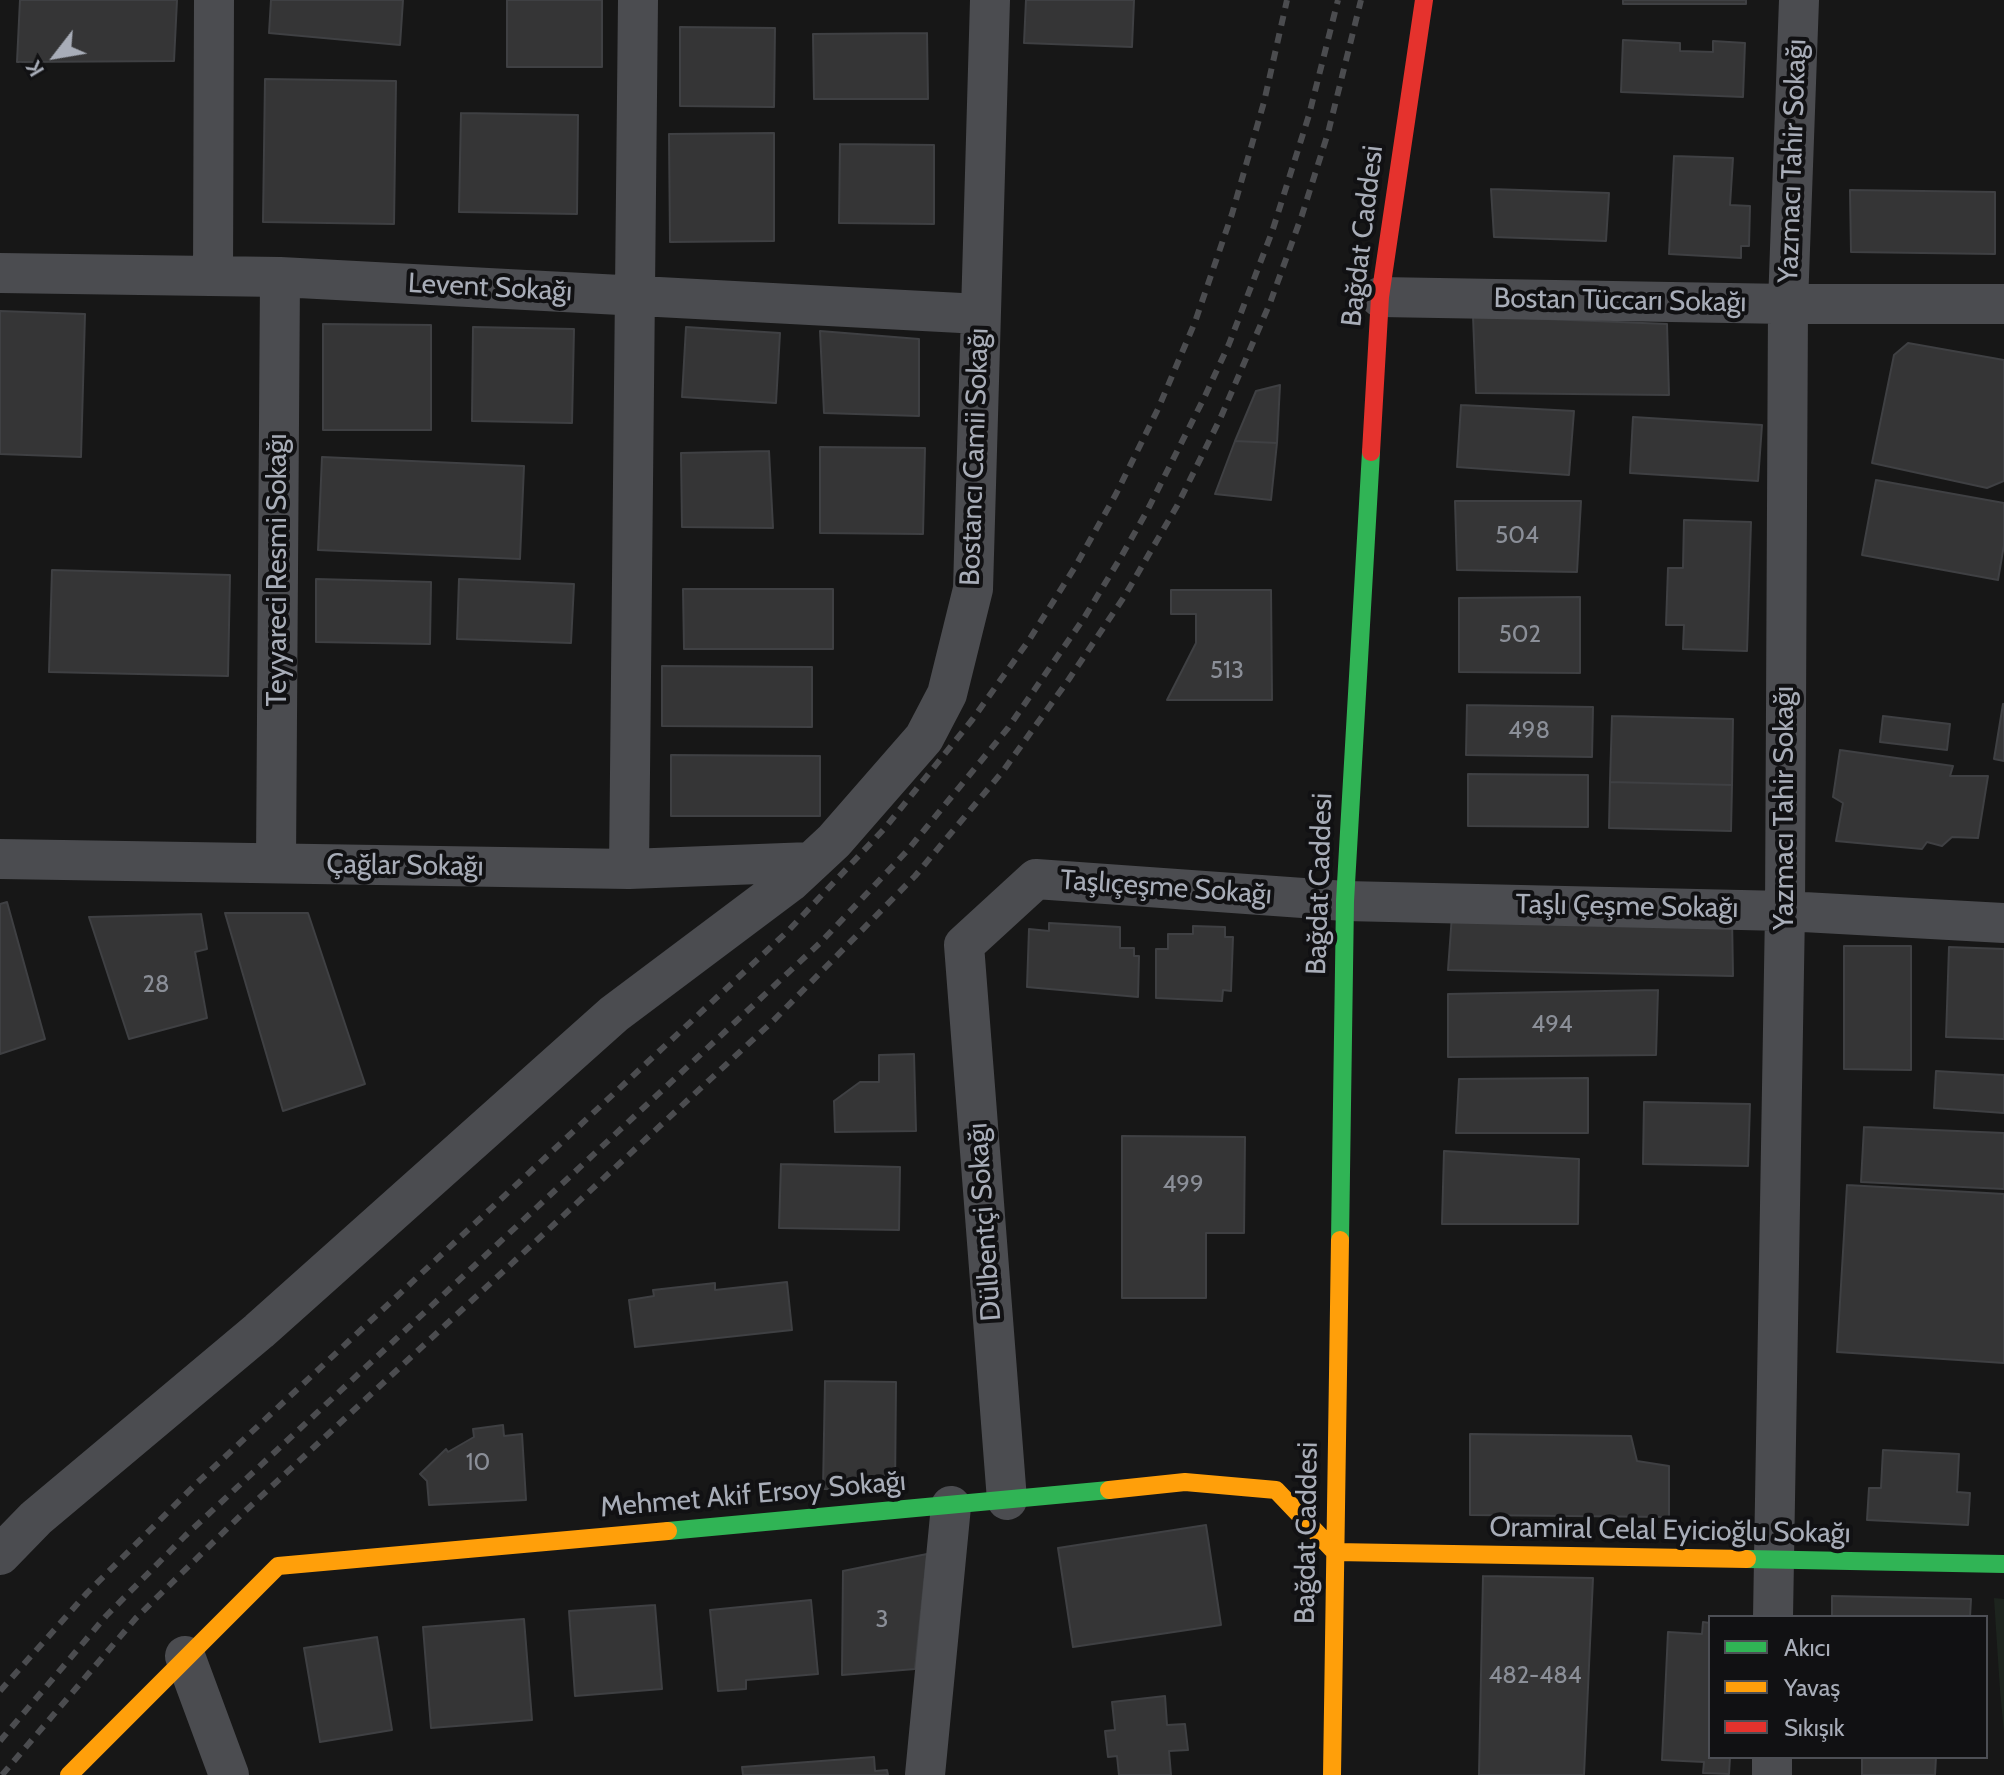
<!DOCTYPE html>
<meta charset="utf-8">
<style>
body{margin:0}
#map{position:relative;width:2004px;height:1775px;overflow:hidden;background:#171717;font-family:Cabin,sans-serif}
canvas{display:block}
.legend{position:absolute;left:1708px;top:1615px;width:280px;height:144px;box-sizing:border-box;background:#111113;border:2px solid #4d4f55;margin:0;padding:10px 14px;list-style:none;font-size:24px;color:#a8adb8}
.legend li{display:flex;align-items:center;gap:16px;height:40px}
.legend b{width:40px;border:2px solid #4d4f55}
.north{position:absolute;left:16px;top:16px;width:80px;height:80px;-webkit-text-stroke:6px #111113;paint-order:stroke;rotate:239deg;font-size:22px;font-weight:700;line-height:32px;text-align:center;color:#a8adb8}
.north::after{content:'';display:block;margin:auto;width:28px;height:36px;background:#a8adb8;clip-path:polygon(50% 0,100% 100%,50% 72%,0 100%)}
</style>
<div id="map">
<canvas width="2004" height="1775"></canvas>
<ul class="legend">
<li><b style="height:10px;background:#30b455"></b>Akıcı</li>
<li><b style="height:10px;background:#ff9f0a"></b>Yavaş</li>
<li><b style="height:10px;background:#e5322d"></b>Sıkışık</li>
</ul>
<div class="north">K</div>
</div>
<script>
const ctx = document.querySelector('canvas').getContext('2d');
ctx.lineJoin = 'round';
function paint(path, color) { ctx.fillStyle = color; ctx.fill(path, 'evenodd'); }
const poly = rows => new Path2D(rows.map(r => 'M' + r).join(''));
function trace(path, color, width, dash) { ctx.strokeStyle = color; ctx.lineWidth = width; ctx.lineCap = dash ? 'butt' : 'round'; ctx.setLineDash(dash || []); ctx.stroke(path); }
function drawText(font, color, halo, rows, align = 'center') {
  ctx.font = font + ' Cabin,sans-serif'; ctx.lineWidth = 8; ctx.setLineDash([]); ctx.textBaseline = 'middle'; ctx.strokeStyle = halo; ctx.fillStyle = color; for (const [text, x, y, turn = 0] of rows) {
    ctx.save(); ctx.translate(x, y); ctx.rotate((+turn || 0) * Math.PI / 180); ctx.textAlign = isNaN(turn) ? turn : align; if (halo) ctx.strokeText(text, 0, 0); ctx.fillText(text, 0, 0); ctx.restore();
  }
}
const green = poly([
 [1994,1598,2004,1599,2004,1733,2000,1690]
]);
const building = poly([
 [20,0,177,0,174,61,17,62,20,0],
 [271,0,403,0,400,45,269,33,271,0],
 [507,0,602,0,602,67,507,67,507,0],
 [1026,0,1134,0,1132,47,1024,43,1026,0],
 [1623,0,1746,0,1746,4,1623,4,1623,0],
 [680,27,775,28,774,107,680,106,680,27],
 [927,33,928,99,814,99,813,34,927,33],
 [1623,40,1680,43,1680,51,1713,52,1713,41,1745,43,1743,97,1621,92,1623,40],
 [265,79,396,81,394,224,263,222,265,79],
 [461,113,578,115,577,214,459,212,461,113],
 [774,133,774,241,670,242,669,134,774,133],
 [840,144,934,145,934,224,839,223,840,144],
 [1674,156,1733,158,1730,205,1750,206,1749,246,1741,246,1741,258,1669,254,1674,156],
 [1491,189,1609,193,1606,241,1494,237,1491,189],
 [1850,190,1995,192,1995,254,1851,252,1850,190],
 [0,311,85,314,81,457,0,454,0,311],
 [1473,316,1667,324,1669,395,1476,393,1473,316],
 [323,324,431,325,431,430,323,430,323,324],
 [473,327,574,329,572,423,472,421,473,327],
 [686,327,780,333,776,403,682,397,686,327],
 [820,331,919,339,919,416,824,413,820,331],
 [1908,343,2004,360,2004,481,1987,488,1872,463,1894,355,1908,343],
 [1280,385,1277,443,1235,441,1256,391,1280,385],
 [1461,405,1574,411,1569,475,1457,467,1461,405],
 [1633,417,1762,425,1758,481,1630,473,1633,417],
 [1235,441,1277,443,1271,500,1215,494,1235,441],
 [820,447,925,448,923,534,820,533,820,447],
 [769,451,773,528,682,527,681,453,769,451],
 [322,457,524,466,520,559,318,550,322,457],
 [1876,480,2004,503,2004,545,1998,580,1862,555,1876,480],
 [1455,501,1581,501,1577,572,1457,570,1455,501],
 [1684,520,1751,522,1747,651,1683,649,1684,625,1666,625,1668,568,1683,568,1684,520],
 [52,570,230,575,228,676,49,672,52,570],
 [316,579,431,582,430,644,316,642,316,579],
 [459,579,574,584,571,643,457,639,459,579],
 [683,589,833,589,833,649,684,649,683,589],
 [1171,590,1271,590,1272,700,1167,700,1196,643,1196,614,1171,614,1171,590],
 [1580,597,1580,673,1459,672,1459,598,1580,597],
 [662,666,812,667,812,727,662,726,662,666],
 [2003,704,2004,704,2004,761,1994,759,2003,704],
 [1467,705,1593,707,1592,757,1466,755,1467,705],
 [1612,716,1733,719,1732,785,1610,782,1612,716],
 [1883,716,1950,724,1947,750,1880,742,1883,716],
 [1840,750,1953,766,1950,776,1988,776,1978,838,1952,837,1942,846,1927,842,1922,849,1836,841,1843,803,1833,797,1840,750],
 [671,755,820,756,820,816,671,816,671,755],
 [1468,774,1588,775,1588,827,1468,826,1468,774],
 [1610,782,1732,785,1731,831,1609,828,1610,782],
 [7,902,45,1039,0,1054,0,904,7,902],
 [225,913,308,913,365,1084,283,1111,225,913],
 [201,914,207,949,195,952,207,1018,129,1039,89,917,201,914],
 [1452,915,1732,917,1733,976,1448,970,1452,915],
 [1049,923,1120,927,1120,948,1134,948,1134,956,1139,956,1138,997,1027,987,1029,929,1049,931,1049,923],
 [1193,926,1225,927,1225,937,1233,937,1231,991,1223,990,1222,1001,1156,998,1156,949,1168,949,1168,934,1193,934,1193,926],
 [1844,946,1911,946,1911,1070,1844,1069,1844,946],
 [1949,947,2004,949,2004,1039,1946,1037,1949,947],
 [1658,990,1656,1055,1448,1057,1448,994,1658,990],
 [914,1054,916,1131,835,1132,834,1101,860,1082,879,1082,879,1055,914,1054],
 [1936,1071,2004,1075,2004,1113,1934,1108,1936,1071],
 [1588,1078,1588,1133,1456,1133,1459,1079,1588,1078],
 [1644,1102,1750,1104,1748,1166,1643,1164,1644,1102],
 [1864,1127,2004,1133,2004,1189,1861,1182,1864,1127],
 [1122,1136,1245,1137,1244,1233,1206,1233,1206,1298,1122,1298,1122,1136],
 [1444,1151,1579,1159,1578,1224,1442,1224,1444,1151],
 [781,1164,900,1167,899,1230,779,1228,781,1164],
 [1847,1185,2004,1194,2004,1363,1837,1352,1847,1185],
 [787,1282,792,1330,635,1347,629,1300,654,1296,653,1290,715,1283,715,1290,787,1282],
 [825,1381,896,1382,895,1490,823,1489,825,1381],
 [503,1425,504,1436,522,1434,526,1500,429,1505,427,1481,420,1474,446,1449,448,1452,474,1437,473,1429,503,1425],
 [1470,1434,1631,1436,1637,1461,1669,1466,1669,1517,1470,1515,1470,1434],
 [1883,1450,1959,1454,1957,1492,1970,1493,1968,1525,1867,1520,1869,1488,1881,1488,1883,1450],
 [1206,1525,1221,1625,1073,1647,1058,1548,1206,1525],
 [927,1554,915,1669,842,1675,843,1571,927,1554],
 [1483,1576,1593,1578,1584,1775,1479,1775,1483,1576],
 [1832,1596,1971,1599,1970,1617,1832,1617,1832,1596],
 [811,1600,818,1674,746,1680,746,1689,718,1691,710,1610,811,1600],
 [655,1605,662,1689,575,1696,569,1611,655,1605],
 [524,1619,532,1720,431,1728,423,1627,524,1619],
 [1703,1622,1710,1623,1710,1757,1730,1757,1729,1774,1703,1773,1704,1762,1662,1760,1668,1632,1702,1634,1703,1622],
 [377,1637,392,1730,320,1742,304,1648,377,1637],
 [1165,1696,1167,1725,1185,1724,1188,1750,1169,1751,1171,1775,1119,1775,1117,1756,1108,1757,1105,1731,1115,1730,1112,1702,1165,1696],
 [874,1757,875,1771,887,1770,888,1775,743,1775,742,1767,874,1757],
 [1862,1757,1936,1757,1935,1775,1862,1775,1862,1757]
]);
const street = poly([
 [0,273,280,277,980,314],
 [213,276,214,0],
 [1380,297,1788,304,2004,304],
 [0,859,629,869,811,862],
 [276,863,280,277],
 [629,869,638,0],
 [1007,1500,964,945,1036,879,1345,901,1785,911,2004,923],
 [0,1555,36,1518,259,1331,614,1014,790,882,834,841,924,738,947,694,973,589,990,0],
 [1773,1617,1785,911,1788,304,1799,0],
 [185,1656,229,1775],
 [925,1775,951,1506],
 [1772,1775,1772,1757]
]);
const fast = poly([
 [1340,1240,1345,901,1371,452],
 [668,1531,1109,1490],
 [1747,1559,2004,1564]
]);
const slow = poly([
 [1109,1490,1185,1482,1276,1490,1335,1552,1747,1559],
 [69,1775,278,1566,668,1531],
 [1332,1775,1340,1240]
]);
const jam = poly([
 [1371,452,1380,297,1424,0]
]);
const rail = poly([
 [0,1691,87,1593,197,1483,789,930,885,828,972,720,1029,640,1075,567,1116,494,1158,409,1195,322,1232,214,1264,102,1287,0],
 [0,1741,106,1616,185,1536,821,942,907,851,1008,728,1084,618,1121,557,1147,511,1205,396,1229,344,1272,232,1309,115,1338,0],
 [2,1775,136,1618,243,1513,773,1021,915,876,1003,771,1069,679,1124,597,1177,506,1220,419,1270,303,1302,215,1328,133,1361,0]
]);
const numberNames = [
 ["504",1517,536],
 ["502",1520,635],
 ["513",1227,671],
 ["498",1529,731],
 ["28",156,985],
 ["494",1552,1025],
 ["499",1183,1185],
 ["10",478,1463],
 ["3",882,1620],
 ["482-484",1535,1676]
];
const streetNames = [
 ["Yazmacı Tahir Sokağı",1793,161,-88],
 ["Bağdat Caddesi",1363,236,-83],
 ["Levent Sokağı",490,288,3],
 ["Bostan Tüccarı Sokağı",1620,301,1],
 ["Bostancı Camii Sokağı",975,457,-88],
 ["Teyyareci Resmi Sokağı",278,570,-90],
 ["Yazmacı Tahir Sokağı",1785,808,-90],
 ["Çağlar Sokağı",405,866,1],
 ["Bağdat Caddesi",1320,884,-88],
 ["Taşlıçeşme Sokağı",1166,888,4],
 ["Taşlı Çeşme Sokağı",1627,907,1],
 ["Dülbentçi Sokağı",985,1222,-94],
 ["Mehmet Akif Ersoy Sokağı",753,1495,-5],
 ["Oramiral Celal Eyicioğlu Sokağı",1670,1531,1],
 ["Bağdat Caddesi",1307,1533,-89]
];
paint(green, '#1d241e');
paint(building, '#353536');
trace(building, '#3f4043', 2);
trace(street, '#4b4c50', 40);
trace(fast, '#30b455', 18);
trace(slow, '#ff9f0a', 18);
trace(jam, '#e5322d', 18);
trace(rail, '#4b4c4f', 6, [10, 8]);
drawText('24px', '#8b8f98', null, numberNames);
drawText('28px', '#a8adb8', '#111113', streetNames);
</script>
